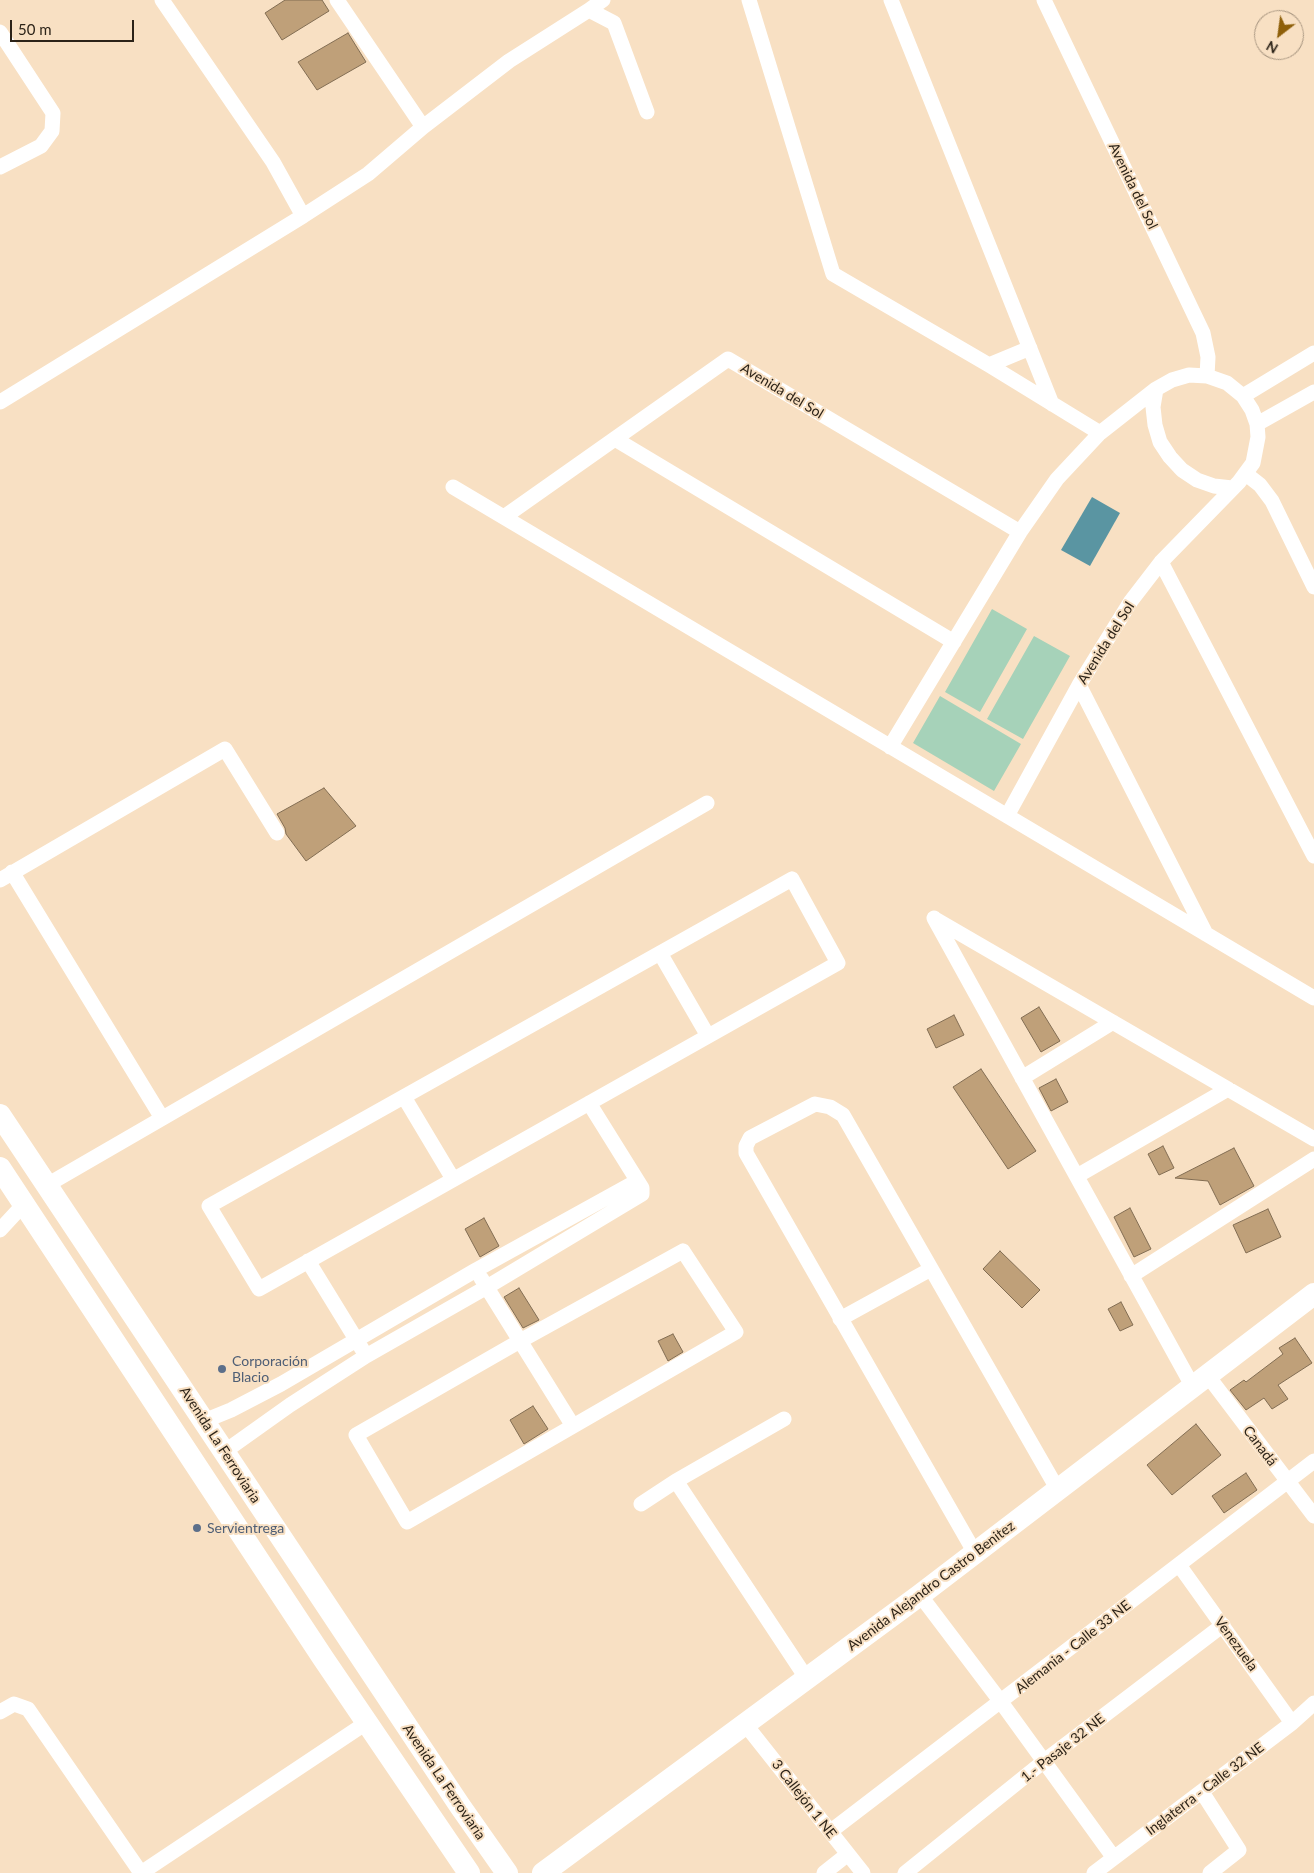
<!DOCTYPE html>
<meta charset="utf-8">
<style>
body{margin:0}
#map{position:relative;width:1314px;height:1873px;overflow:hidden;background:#f8e0c3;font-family:Lato,sans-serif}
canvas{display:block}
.north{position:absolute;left:1254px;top:10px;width:50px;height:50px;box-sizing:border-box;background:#f8e0c3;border:1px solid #a6947f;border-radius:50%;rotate:210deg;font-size:14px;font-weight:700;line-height:20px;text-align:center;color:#2c2318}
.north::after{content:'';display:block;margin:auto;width:18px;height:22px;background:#8e5f09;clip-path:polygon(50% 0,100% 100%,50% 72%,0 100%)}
.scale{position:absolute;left:10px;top:20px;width:124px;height:22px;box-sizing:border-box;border:2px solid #2c2318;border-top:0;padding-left:6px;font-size:15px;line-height:18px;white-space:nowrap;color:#2c2318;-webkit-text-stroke:4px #f8e0c3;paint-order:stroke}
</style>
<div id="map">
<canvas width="1314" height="1873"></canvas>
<div class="north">N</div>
<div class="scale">50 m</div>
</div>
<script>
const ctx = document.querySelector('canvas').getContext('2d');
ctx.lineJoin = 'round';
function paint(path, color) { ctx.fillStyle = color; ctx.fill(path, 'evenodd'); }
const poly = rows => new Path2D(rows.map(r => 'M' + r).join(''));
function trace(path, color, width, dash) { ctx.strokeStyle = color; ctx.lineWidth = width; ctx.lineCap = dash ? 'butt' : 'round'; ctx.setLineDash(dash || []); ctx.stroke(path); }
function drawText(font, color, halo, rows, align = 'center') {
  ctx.font = font + ' Lato,sans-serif'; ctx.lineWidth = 4; ctx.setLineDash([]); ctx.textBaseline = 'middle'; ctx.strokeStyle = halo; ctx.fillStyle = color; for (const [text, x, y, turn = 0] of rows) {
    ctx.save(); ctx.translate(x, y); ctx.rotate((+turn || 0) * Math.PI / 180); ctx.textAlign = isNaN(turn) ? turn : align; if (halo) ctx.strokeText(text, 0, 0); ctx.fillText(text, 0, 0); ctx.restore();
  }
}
const green = poly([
 [992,609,1027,629,980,712,945,692],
 [1034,636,1070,656,1023,739,987,719],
 [940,696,1021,744,994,791,913,743]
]);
const water = poly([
 [1092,497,1120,513,1090,566,1061,550]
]);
const building = poly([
 [285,0,322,0,329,11,282,40,265,13,285,0],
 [348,33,366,62,317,90,298,62,348,33],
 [324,788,356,826,306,861,286,834,285,828,277,814,324,788],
 [1039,1007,1060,1041,1041,1052,1021,1018,1039,1007],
 [954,1015,964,1035,936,1048,927,1029,954,1015],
 [981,1069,1036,1151,1008,1169,953,1087,981,1069],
 [1056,1079,1068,1102,1051,1111,1039,1088,1056,1079],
 [1163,1146,1174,1168,1159,1175,1148,1154,1163,1146],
 [1234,1148,1254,1186,1220,1205,1208,1181,1175,1178,1234,1148],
 [1130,1208,1151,1249,1134,1257,1114,1217,1130,1208],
 [1268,1209,1281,1237,1246,1253,1233,1225,1268,1209],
 [484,1218,499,1246,480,1257,465,1229,484,1218],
 [1000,1251,1040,1290,1022,1308,983,1269,1000,1251],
 [519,1288,539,1320,523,1328,504,1297,519,1288],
 [1121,1302,1133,1325,1120,1331,1108,1309,1121,1302],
 [673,1334,683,1352,668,1361,658,1341,673,1334],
 [1295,1338,1312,1363,1278,1385,1288,1399,1272,1409,1264,1398,1246,1410,1230,1390,1244,1380,1246,1382,1283,1354,1279,1348,1295,1338],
 [533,1406,548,1429,524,1444,510,1420,533,1406],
 [1196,1424,1221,1455,1172,1495,1147,1465,1196,1424],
 [1246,1473,1257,1490,1224,1513,1212,1496,1246,1473]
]);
const street = poly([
 [337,0,423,127],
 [749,0,833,274,989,365,1100,433],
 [891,0,1052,404],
 [1044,0,1203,333,1208,357,1207,376],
 [589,10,603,0],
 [0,32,53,113,52,131,41,146,0,167],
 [303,216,368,174,423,127,509,61,589,10,614,23,647,112],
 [989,365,1030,348],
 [1156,389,1153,407,1155,425,1160,442,1170,457,1182,470,1197,480,1214,486,1232,488],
 [1243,396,1314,353],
 [0,402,303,216,273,162,162,0],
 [1257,424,1314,392],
 [615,439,954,642],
 [1246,474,1260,485,1272,501,1314,587],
 [453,487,1314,998],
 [504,517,728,359,1020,532],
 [1161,562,1314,856],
 [1079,685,1206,934],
 [890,747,1020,532,1057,479,1100,433,1156,389,1172,380,1189,375,1207,376,1227,383,1243,396,1252,410,1257,424,1258,437,1253,463,1239,482,1161,562,1131,601,1079,685,1007,816],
 [12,872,162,1118],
 [792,879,838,963,259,1289,209,1206,792,879],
 [0,880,225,749,277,833],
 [934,918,1193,1387],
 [935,919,1314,1139],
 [660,953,708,1036],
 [1022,1078,1113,1022],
 [404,1097,453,1179],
 [1077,1176,1228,1089],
 [47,1185,707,803],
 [0,1230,24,1204],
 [683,1251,736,1332,407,1522,356,1435,520,1341,683,1251],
 [308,1261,362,1349],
 [1131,1276,1314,1159],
 [481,1278,573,1426],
 [840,1319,931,1269],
 [1208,1376,1314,1516],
 [204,1421,231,1410,281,1384,476,1270,637,1181],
 [224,1452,290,1405,366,1356,487,1287,642,1194,642,1188,589,1103],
 [676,1481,807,1679],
 [641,1504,676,1481,784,1419],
 [975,1553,746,1153,746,1146,750,1138,815,1104,830,1107,843,1115,1058,1490],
 [1179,1565,1292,1723],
 [920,1595,1001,1702,1114,1858],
 [0,1712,14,1704,28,1709,141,1873],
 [745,1724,863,1873],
 [1202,1792,1239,1850,1210,1873],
 [831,1831,1314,1461],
 [141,1873,366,1723],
 [824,1873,848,1854],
 [905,1873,1043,1762,1223,1625],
 [1094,1873,1292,1723,1314,1703]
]);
const secondary = poly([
 [0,1115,460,1806,507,1873],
 [0,1168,323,1658,469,1873],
 [543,1873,920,1595,1314,1294]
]);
const markers = [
 [222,1369,5,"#5c6f8a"],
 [197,1528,5,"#5c6f8a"]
];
const streetNames = [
 ["Avenida del Sol",1133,186,64],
 ["Avenida del Sol",782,391,31],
 ["Avenida del Sol",1106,643,-58],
 ["Avenida La Ferroviaria",220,1445,57],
 ["Canadá",1260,1446,53],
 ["Avenida Alejandro Castro Benitez",931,1586,-37],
 ["Venezuela",1236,1644,54],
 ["Alemania - Calle 33 NE",1073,1647,-38],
 ["1.- Pasaje 32 NE",1063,1748,-38],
 ["Avenida La Ferroviaria",444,1782,56],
 ["Inglaterra - Calle 32 NE",1205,1789,-37],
 ["3 Callejón 1 NE",804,1799,52]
];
const serviceNames = [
 ["Corporación",232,1361],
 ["Blacio",232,1377],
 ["Servientrega",207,1528]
];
paint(green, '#a6d2b9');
paint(water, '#5a95a2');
paint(building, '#bfa079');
trace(building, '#826d53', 1);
trace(street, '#fff', 15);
trace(secondary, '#fff', 22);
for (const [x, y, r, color] of markers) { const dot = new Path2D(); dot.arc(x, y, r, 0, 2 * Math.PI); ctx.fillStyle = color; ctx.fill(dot); trace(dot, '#f8e0c3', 2); }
drawText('14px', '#2c2318', '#f8e0c3', streetNames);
drawText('14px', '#4e5e75', '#f8e0c3', serviceNames, 'left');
</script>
